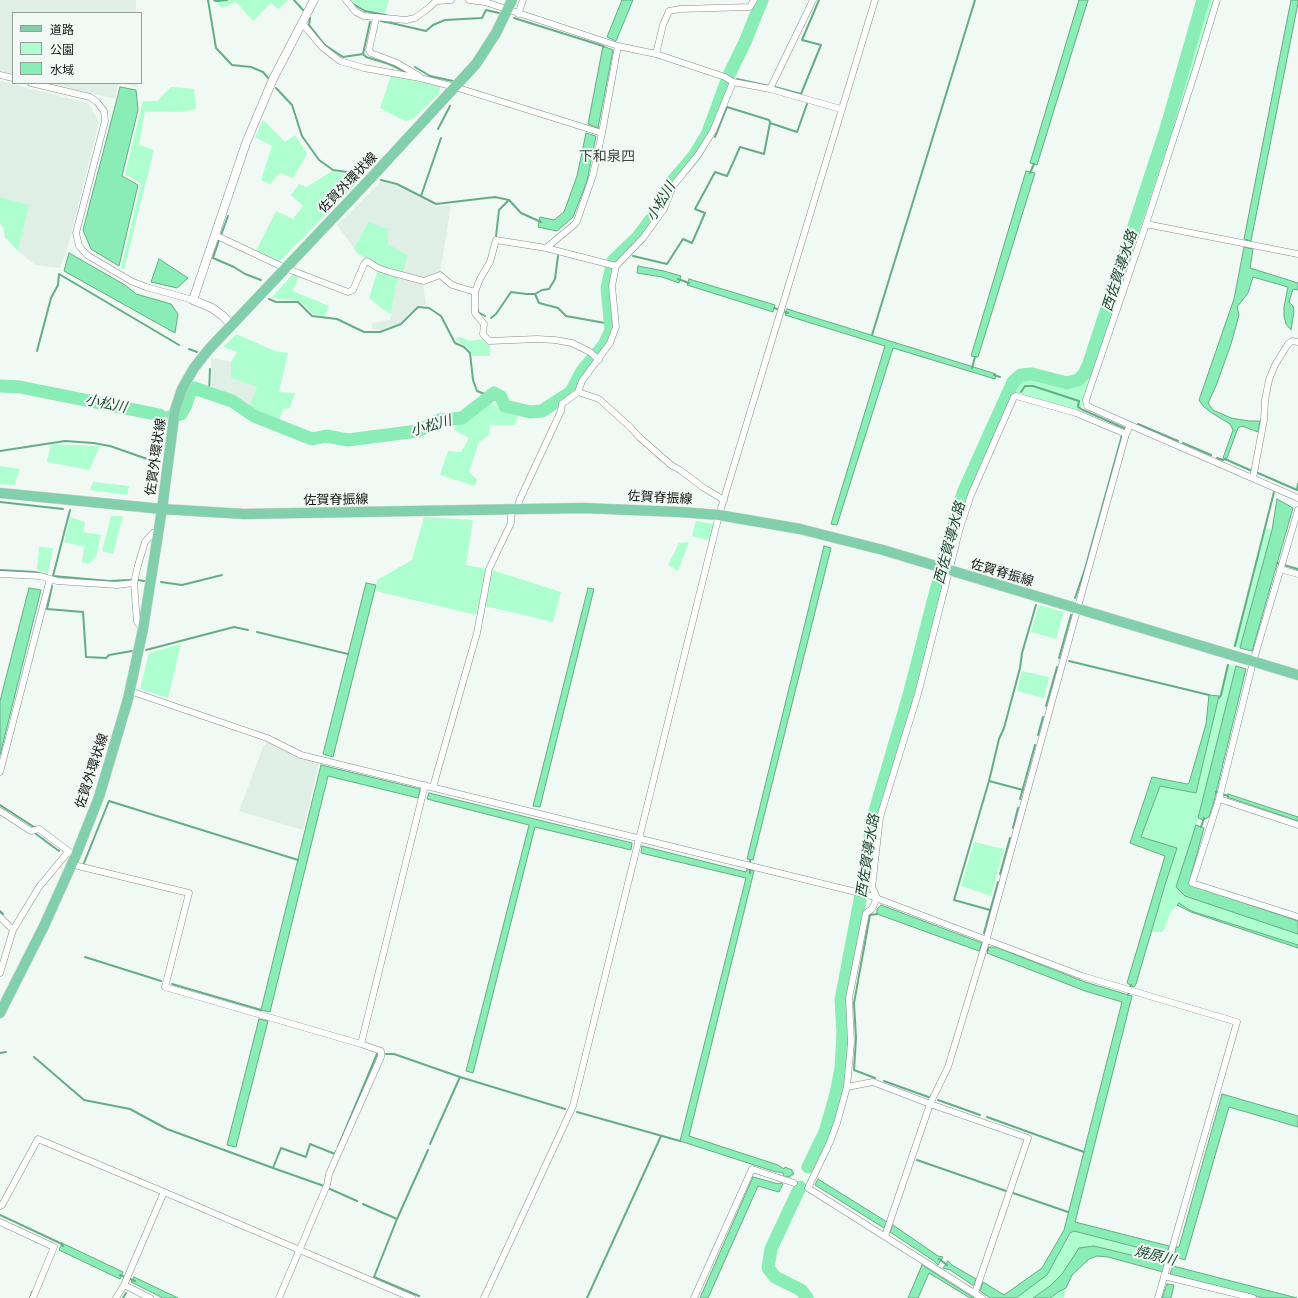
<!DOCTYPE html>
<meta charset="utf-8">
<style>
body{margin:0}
#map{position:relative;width:1298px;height:1298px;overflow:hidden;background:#f1f9f4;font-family:Cabin,"Noto Sans JP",sans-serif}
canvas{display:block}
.legend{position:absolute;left:12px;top:12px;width:130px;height:72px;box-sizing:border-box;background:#f1f9f4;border:1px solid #989e9a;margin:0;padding:5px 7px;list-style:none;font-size:12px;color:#131614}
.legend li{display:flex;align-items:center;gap:8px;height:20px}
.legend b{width:20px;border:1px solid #989e9a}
</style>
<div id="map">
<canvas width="1298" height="1298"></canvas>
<ul class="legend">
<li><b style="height:5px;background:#82cfab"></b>道路</li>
<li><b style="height:11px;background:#aefed0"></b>公園</li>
<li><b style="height:11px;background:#89edb5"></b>水域</li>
</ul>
</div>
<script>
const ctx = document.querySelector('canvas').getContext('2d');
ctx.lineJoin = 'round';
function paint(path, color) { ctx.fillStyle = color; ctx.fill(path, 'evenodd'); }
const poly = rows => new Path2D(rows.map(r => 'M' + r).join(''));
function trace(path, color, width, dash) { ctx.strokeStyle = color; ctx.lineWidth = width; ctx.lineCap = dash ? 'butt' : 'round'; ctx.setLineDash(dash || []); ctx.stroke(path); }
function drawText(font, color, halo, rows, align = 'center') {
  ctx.font = font + ' Cabin,"Noto Sans JP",sans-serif'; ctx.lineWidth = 4; ctx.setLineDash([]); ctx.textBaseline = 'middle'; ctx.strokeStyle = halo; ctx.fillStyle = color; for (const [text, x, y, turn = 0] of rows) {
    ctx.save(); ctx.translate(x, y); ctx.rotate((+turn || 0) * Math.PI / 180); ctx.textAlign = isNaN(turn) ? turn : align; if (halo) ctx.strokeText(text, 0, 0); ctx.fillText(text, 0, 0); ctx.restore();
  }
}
const built = poly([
 [0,0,136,0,136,13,13,13,13,74,0,71],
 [0,81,88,103,99,122,67,250,60,268,35,265,18,251,5,237,4,229,0,223],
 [49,83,138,83,138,87,118,83,115,99],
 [380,182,397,185,437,207,451,205,440,274,422,278,426,305,417,306,400,323,380,330,372,329,372,323,390,320,398,277,388,244,368,222,354,248,337,225],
 [211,358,231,362,231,378,257,387,248,409,234,399,212,388],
 [267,742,300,758,319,763,303,830,239,811,263,747]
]);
const green = poly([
 [214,0,289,0,278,9,271,3,253,21,236,2,222,8],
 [351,0,389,0,385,13,364,10,354,4],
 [1209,0,1214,0,1192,74,1080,412,1013,392,1018,382,1030,380,1064,389,1075,388,1088,378,1181,97],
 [391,76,440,86,439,94,413,119,405,121,380,108],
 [171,87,194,89,196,109,181,112,145,111,139,145,154,150,124,270,121,268,141,184,125,174,143,101,157,101],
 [263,120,285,142,295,135,307,154,293,178,280,173,270,184,261,180,272,146,255,137],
 [332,171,362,178,279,262,256,251,276,211,293,219,303,206,291,195,299,184,307,187],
 [0,197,29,205,18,251,5,237,4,229,0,223],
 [368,222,388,229,388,244,407,255,403,273,398,277,391,314,381,308,369,298,379,266,357,253,354,248],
 [294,273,299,276,293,291,329,306,325,316,313,314,299,301,271,298],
 [236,334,275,351,288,353,279,392,295,393,290,408,283,409,278,424,248,409,257,387,231,378,231,362,237,352,223,347],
 [460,337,470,341,482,339,490,346,490,356,473,356,467,347,455,339],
 [489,402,502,410,518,416,515,425,489,425,489,435,479,442,469,472,477,479,475,486,440,475,448,451,461,452,469,438,454,430,456,425,475,415],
 [51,444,100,446,89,470,47,462],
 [0,466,20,469,14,485,0,484],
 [93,482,129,486,127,495,90,490],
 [111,516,123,516,113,554,102,551],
 [70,517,85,522,83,532,101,535,96,557,88,564,82,562,84,547,64,542],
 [424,517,473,520,466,565,487,569,476,615,376,591,377,580,412,560],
 [696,521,714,524,710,541,692,536],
 [1265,528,1272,530,1240,648,1233,646],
 [689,542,678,571,668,565,679,543],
 [39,547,53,548,48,573,37,570],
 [492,570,561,592,553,622,485,606],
 [1039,605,1064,612,1056,639,1031,632],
 [181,644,168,698,140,689,149,653],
 [1227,664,1236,666,1203,804,1176,887,1185,896,1298,934,1298,945,1191,911,1179,903,1170,913,1163,932,1151,932,1177,849,1141,838,1160,785,1196,793],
 [1022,671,1049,677,1044,698,1017,691],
 [974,842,1004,849,991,896,961,886],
 [1074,1231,1150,1251,1148,1259,1094,1246,1071,1263,1062,1274,1050,1286,1032,1298,1016,1298,1047,1275,1071,1233],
 [1066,1288,1064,1298,1050,1298,1058,1292]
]);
const water = poly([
 [622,0,633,0,616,41,607,37,622,0],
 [1079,0,1088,0,1037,165,1030,163,1079,0],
 [1291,0,1298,0,1298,3,1251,241,1244,239,1291,0],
 [603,46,613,50,598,128,588,124,603,46],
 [120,87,136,90,138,110,122,176,138,185,119,266,91,249,83,230,120,87],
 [586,133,596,136,587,181,573,217,557,231,538,227,540,217,554,220,564,212,577,176,586,133],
 [1026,171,1035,173,978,357,971,356,1026,171],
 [1244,247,1253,249,1250,268,1298,283,1298,290,1293,289,1289,302,1293,306,1294,311,1291,330,1286,324,1284,316,1284,307,1288,287,1253,277,1248,293,1237,307,1239,315,1231,344,1216,386,1208,403,1213,410,1231,418,1249,421,1260,421,1258,432,1242,426,1238,428,1227,458,1225,459,1223,458,1233,430,1230,424,1212,413,1203,406,1199,400,1234,299,1244,247],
 [69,253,125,285,136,294,171,304,178,314,175,333,64,271,69,253],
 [159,259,188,278,177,288,151,282,159,259],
 [638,266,664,271,681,276,679,283,662,277,637,273,638,266],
 [689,279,775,305,773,312,687,285,689,279],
 [787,309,996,374,995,379,893,348,837,525,831,524,885,346,785,315,787,309],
 [1277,499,1293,508,1252,651,1240,648,1272,530,1277,499],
 [824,546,831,548,753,860,747,859,824,546],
 [366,583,376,585,333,757,323,754,366,583],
 [29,588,41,590,0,755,0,701,29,588],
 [588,588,594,589,540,807,533,806,588,588],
 [1236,666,1246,669,1214,801,1209,817,1203,820,1198,818,1236,666],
 [1209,695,1219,696,1196,793,1160,786,1141,837,1177,848,1165,885,1136,984,1134,987,1127,983,1165,856,1130,843,1152,777,1187,784,1189,783,1206,724,1209,695],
 [321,765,420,789,418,798,328,776,270,1012,261,1010,321,765],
 [429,793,632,843,631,850,535,827,473,1073,466,1071,529,825,427,799,429,793],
 [1228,794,1298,817,1298,821,1227,797,1228,794],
 [1196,825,1204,828,1189,883,1191,885,1298,921,1298,934,1185,896,1176,887,1196,825],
 [642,846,746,872,747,869,754,871,689,1136,778,1165,784,1169,785,1167,792,1170,792,1172,794,1173,793,1175,791,1175,790,1177,787,1176,786,1178,783,1177,784,1175,783,1174,783,1173,780,1172,776,1172,680,1141,746,878,641,853,642,846],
 [1179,903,1191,911,1298,945,1298,948,1191,912,1177,905,1179,903],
 [881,905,982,943,979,951,877,914,877,909,881,905],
 [989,947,996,947,1085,982,1132,996,1075,1222,1169,1246,1167,1255,1074,1231,1070,1233,1047,1275,1016,1298,990,1298,980,1291,983,1282,1004,1295,1042,1268,1064,1230,1122,1002,1085,991,987,953,989,947],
 [259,1019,268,1021,236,1147,227,1145,259,1019],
 [1222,1094,1298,1116,1298,1127,1229,1107,1185,1260,1174,1256,1176,1247,1179,1247,1222,1094],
 [753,1177,779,1184,780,1183,783,1184,779,1192,758,1186,708,1298,700,1298,753,1177],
 [818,1179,887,1222,884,1228,815,1185,818,1179],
 [893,1225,938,1256,943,1257,938,1265,934,1261,890,1232,893,1225],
 [62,1243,123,1272,120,1279,59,1250,62,1243],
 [1094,1246,1164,1263,1163,1272,1108,1257,1097,1256,1089,1259,1072,1275,1066,1288,1058,1292,1050,1298,1033,1298,1050,1286,1062,1274,1079,1248,1094,1246],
 [948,1261,952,1265,976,1279,974,1286,950,1270,943,1268,948,1261],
 [922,1265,974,1298,970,1298,929,1273,918,1298,908,1298,922,1265],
 [1173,1266,1297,1298,1263,1298,1170,1274,1173,1266],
 [134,1277,178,1298,163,1298,131,1282,134,1277],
 [1167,1284,1174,1285,1171,1298,1162,1298,1167,1284]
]);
const stream = poly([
 [208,0,216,48,232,65,251,67,263,72,269,79],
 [214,0,216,1,227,0],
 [294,0,303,10],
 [353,4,365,11,386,15,387,16],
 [310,18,309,25,325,45,343,57,363,54],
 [514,18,603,46,604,47],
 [390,20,391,23,426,31,433,25,445,20,482,18,486,10,499,13],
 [381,21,391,23],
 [370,22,363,54,366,57,389,64,408,73],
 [415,67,430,76,453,81],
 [737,79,769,86],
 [775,87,801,94,821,45,802,40,819,0],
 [276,88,292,105,302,136,319,160,333,170,361,174],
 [438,129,450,106],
 [715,137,727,107,769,120,770,122],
 [1030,173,1034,164],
 [381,180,397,184,436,204,495,197,509,200,521,213,541,222],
 [421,196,441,138],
 [221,235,228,216],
 [496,236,499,210,509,200],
 [219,240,213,258,234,267,245,274,261,280],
 [1247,240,1249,248],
 [633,256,667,264,683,239,692,243,705,213,695,209,715,172,727,176,740,147,764,154,770,123,797,132,807,104],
 [678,279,689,283],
 [535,294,542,290,549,289,555,279,558,256],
 [269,299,276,302,298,302,312,316,337,319,364,332,380,332,401,324,418,307,429,308,441,316,455,343,464,347,470,353,473,380,477,391,490,396],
 [774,308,788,313],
 [478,310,478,312,485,316],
 [491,318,496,314,511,292,526,294,535,294,539,303,558,308,566,316,605,323,611,322],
 [872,335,975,0],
 [189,349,197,352],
 [37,351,51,298,58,285,59,274,179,345],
 [972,368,975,357],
 [994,375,1000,377],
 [1008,380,1013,382],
 [209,392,210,369],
 [1021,392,1025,386,1033,386,1079,401,1078,407,1083,410,1124,428,1085,569,1075,598],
 [1138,424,1178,441],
 [158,436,160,422,162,419],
 [1183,443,1211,455],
 [0,451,65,441,93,443,110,446,150,460,155,455,157,443],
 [1217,458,1223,460,1225,459,1252,471],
 [1258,473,1297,490,1298,484],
 [0,502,63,509],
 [70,510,53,576,109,581,131,580],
 [1277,563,1298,569],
 [0,570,35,572,47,575],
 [138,580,144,581],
 [161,582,182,585,222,575],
 [52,586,47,609,83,612,86,657,106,658,109,655,132,651],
 [257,632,348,654],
 [1235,646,1274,492],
 [146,650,234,627,248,630],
 [1059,658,1071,615],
 [1069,661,1209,695],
 [1219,698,1221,695,1228,665],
 [1046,706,1057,667],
 [1038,735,1043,717],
 [989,781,1023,790],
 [1216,792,1228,796],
 [1020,799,1035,745],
 [0,805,34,827,36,834,59,851],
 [1201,827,1204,818],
 [1013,828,1018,808],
 [84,863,109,801,298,860],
 [750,873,750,860],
 [1000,874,1010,838],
 [990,910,954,900,989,781,999,739,1004,728,1020,668,1022,653,1036,605],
 [0,911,3,914],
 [984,933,998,882],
 [981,947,988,950],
 [85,957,161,981],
 [172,984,261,1010],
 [1128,995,1131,985],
 [0,1053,6,1052],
 [386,1054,394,1054,460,1077,565,1109],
 [34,1057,84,1100,130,1109,167,1129,273,1168,281,1148,306,1157,310,1144,335,1154,336,1151],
 [875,1078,854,1070,856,1038,854,1003,870,915,877,914],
 [884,1081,931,1098],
 [938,1100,980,1115],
 [577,1112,680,1141],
 [987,1117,1084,1152],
 [430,1144,460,1077],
 [338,1147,377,1054],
 [917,1160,1006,1191],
 [273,1168,324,1186],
 [330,1189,357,1201],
 [1013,1193,1068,1212],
 [363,1204,397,1219,374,1277,419,1296],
 [0,1215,62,1244,63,1246],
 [397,1219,428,1150],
 [939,1259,947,1265],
 [120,1275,135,1281],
 [30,1298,32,1292],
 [123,1298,126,1293],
 [587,1298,661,1136]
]);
const river = poly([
 [0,386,20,387,160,415,162,419,181,414,186,405,189,395,194,388,232,401,254,416,312,439,326,436,348,440,418,431,439,420,462,418,494,393,501,397,505,406,530,412,542,411,571,392,582,371,604,345,611,330,607,288,613,261,637,238,660,207,671,183,694,156,707,135,729,75,745,42,762,0],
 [808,1167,825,1132,836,1094,841,1068,843,1032,841,1000,864,879,873,818,909,695,943,563,963,493,1013,382,1021,375,1032,374,1067,383,1078,380,1084,374,1088,366,1166,129,1203,0],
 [800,1187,771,1249,768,1268,775,1277,801,1290,807,1298]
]);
const minor = poly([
 [346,0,356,12,364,16,406,20,415,18,430,7,436,1,451,0],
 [469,0,485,2,618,46,656,54,725,77,733,82,770,89,841,109],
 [1217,0,1196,69,1146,224,1086,400,1087,406,1130,425,1298,498],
 [518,14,523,0],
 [376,18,369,50,371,53,397,63,419,76],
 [302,23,322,47,340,61,364,68,420,78,455,87,602,133],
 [656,54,663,25,669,11,680,9,750,7,754,0],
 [0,75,13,78],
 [31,83,90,97,97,102,104,111,105,121,76,233,79,246,87,255,131,281,146,287,193,300],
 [770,89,813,0],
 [1146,224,1298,254],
 [215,235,285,268,348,292,353,290,364,264,367,261,378,268,390,272,424,281,440,275,452,285,475,292],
 [546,248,575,224,577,221,593,175,602,133,618,46],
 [599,360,590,352,572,343,555,340,537,339,489,341,483,334,484,324,475,313,475,292,480,279,490,262,496,240,546,248,616,266],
 [578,392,599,399,630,427,639,437,671,465,680,470,704,488,724,500],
 [1253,478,1264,420,1265,400,1269,380,1275,365,1288,344,1292,341,1298,342],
 [517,509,520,499,561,411,562,404,578,392,582,381,610,343,616,327,612,286,616,266,643,238,664,209,673,186,698,155,713,131,733,82],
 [1298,510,1253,662,1219,799,1192,883,1298,917],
 [1280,569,1298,574],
 [0,574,40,576,57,581,117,585,134,583],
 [143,629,137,622,134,583,138,565,145,542,153,533,159,530],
 [130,691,267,738,301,755,868,895,1082,976,1237,1022,1158,1298],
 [0,772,50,579],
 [433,787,477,633,489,569,511,523,511,509],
 [1219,799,1298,825],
 [0,811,31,831,39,829,71,853],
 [73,863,78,866,189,893,165,987,361,1044,425,785],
 [0,917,13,930],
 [0,973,13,930,39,887,68,852],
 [847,1087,873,1082,930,1104,1028,1138,975,1293],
 [0,1206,2,1205,38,1139,164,1192,412,1298],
 [0,1222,54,1247,33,1298],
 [885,1236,930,1104,948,1067,985,945,1079,603,1126,434,1130,425],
 [1164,1276,1253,1298],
 [124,1285,164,1192],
 [116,1298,124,1285,150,1298],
 [279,1298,327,1185,329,1174,381,1057,381,1051,361,1044],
 [484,1298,573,1106,719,515,875,0],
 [694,1298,752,1169,794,1183],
 [982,1298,808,1188,830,1142,837,1123,847,1087,851,1043,849,998,866,913,872,909,877,898,872,887,880,817,918,694,960,528,971,495,1014,397,1016,396,1076,413,1126,434]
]);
const tertiary = poly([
 [231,325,223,316,212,308,193,300,246,143,273,79,314,0]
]);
const primary = poly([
 [0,493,162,509,244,514,583,508,680,512,719,515,800,529,883,550,1298,675],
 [0,1013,44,926,76,855,99,797,128,699,143,629,162,509,175,410,182,389,194,368,209,349,370,179,476,64,496,33,512,0]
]);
const streetNames = [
 ["佐賀外環状線",348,183,-46],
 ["佐賀外環状線",156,457,-82],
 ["佐賀脊振線",660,498,3],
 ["佐賀脊振線",336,500,-1],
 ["佐賀脊振線",1002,573,17],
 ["佐賀外環状線",92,771,-72]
];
const neighbourhoodNames = [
 ["下和泉四",607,157]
];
const waterNames = [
 ["小松川",661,202,-59],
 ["西佐賀導水路",1120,271,-72],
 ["小松川",106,404,11],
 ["小松川",431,426,-16],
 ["西佐賀導水路",950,543,-75],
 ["西佐賀導水路",868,856,-81],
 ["焼原川",1155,1256,14]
];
paint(built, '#e0efe5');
paint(green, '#aefed0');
paint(water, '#89edb5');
trace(water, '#66ac85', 1);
trace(stream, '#66ac85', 2);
trace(river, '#89edb5', 13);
trace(minor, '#868d89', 7);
trace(tertiary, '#868d89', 9);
trace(primary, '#d5d5d5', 11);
trace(minor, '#fff', 6);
trace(tertiary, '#fff', 8);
trace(primary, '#82cfab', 10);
drawText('13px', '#131614', '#f1f9f4', streetNames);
drawText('14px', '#3f4642', '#f1f9f4', neighbourhoodNames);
drawText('italic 14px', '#1b452f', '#f1f9f4', waterNames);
</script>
